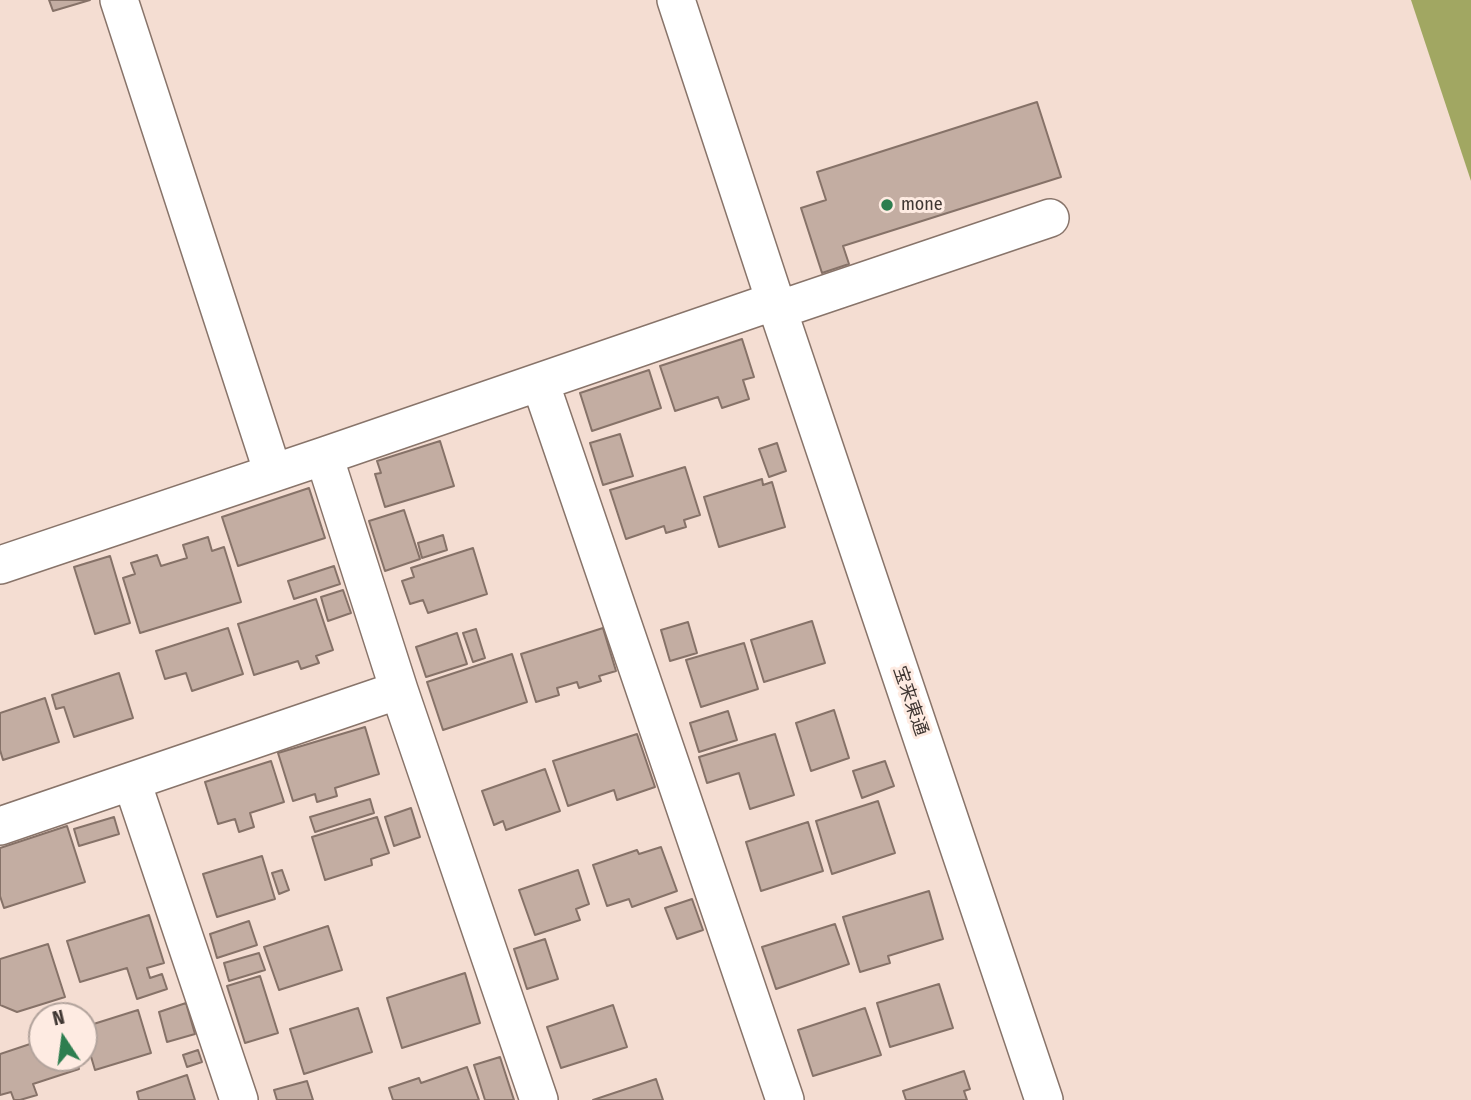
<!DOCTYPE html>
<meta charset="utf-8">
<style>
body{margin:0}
#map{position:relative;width:1471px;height:1100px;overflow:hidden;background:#f4ddd2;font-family:"Fira Sans Condensed",sans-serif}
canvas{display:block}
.north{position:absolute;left:28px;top:1002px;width:70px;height:70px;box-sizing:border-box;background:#feebe2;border:2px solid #b2a39c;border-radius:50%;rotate:347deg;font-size:19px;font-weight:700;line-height:28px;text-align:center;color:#3f3632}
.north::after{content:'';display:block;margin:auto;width:24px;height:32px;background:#2d7e4f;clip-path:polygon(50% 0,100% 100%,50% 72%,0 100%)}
</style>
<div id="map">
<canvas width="1471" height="1100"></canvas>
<div class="north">N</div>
</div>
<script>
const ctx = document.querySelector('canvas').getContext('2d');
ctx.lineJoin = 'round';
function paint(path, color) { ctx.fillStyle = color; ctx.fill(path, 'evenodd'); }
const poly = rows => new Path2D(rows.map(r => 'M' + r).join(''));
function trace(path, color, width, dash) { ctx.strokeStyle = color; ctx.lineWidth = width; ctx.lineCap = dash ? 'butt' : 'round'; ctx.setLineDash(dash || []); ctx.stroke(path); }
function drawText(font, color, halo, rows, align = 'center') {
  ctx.font = font + ' "Fira Sans Condensed","Noto Sans JP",sans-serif'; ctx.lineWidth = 6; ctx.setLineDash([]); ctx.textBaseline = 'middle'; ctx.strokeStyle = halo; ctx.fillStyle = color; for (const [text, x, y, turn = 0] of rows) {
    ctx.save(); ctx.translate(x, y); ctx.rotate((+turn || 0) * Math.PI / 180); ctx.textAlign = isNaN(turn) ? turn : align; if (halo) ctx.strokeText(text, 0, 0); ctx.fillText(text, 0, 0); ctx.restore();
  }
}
const forest = poly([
 [1411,0,1471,0,1471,181]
]);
const building = poly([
 [49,0,90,0,53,11,49,0],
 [1037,102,1061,177,843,246,849,264,822,273,801,208,826,200,817,172,1037,102],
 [742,339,754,377,743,380,749,399,722,408,718,397,675,411,660,366,742,339],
 [649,370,661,408,592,431,580,393,649,370],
 [620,434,633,476,603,485,590,443,620,434],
 [440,441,454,486,385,507,375,474,381,473,377,461,440,441],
 [777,443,786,471,769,477,759,449,777,443],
 [685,467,700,515,684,520,686,527,666,533,664,526,626,539,610,490,685,467],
 [762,479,763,485,772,482,785,527,719,547,704,497,762,479],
 [309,488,325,538,238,566,222,517,309,488],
 [404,510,420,559,385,571,369,521,404,510],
 [443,535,447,550,422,558,418,543,443,535],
 [208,537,212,551,224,547,241,602,140,633,123,578,135,574,131,563,157,555,161,566,187,558,183,545,208,537],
 [473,548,487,594,428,613,423,600,410,604,402,581,414,577,411,568,473,548],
 [110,556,130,623,95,634,74,567,110,556],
 [334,566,340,584,294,599,288,581,334,566],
 [343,590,351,613,328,621,321,597,343,590],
 [316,599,333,650,316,656,319,663,301,669,298,661,254,675,238,624,316,599],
 [812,621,825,663,764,682,751,640,812,621],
 [688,622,697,653,670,661,661,630,688,622],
 [228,628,243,674,192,691,186,673,165,679,156,651,228,628],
 [603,628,616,671,599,676,601,681,579,688,577,682,557,688,559,695,536,702,521,654,603,628],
 [476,629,485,658,473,662,463,633,476,629],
 [457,633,467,664,426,677,416,647,457,633],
 [744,643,758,689,701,707,686,660,744,643],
 [512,654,527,702,443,730,427,682,512,654],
 [119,673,133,718,74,737,64,707,56,709,52,695,119,673],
 [45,698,59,742,3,760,0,750,0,713,45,698],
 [834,710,849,758,811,771,796,723,834,710],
 [728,711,737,740,699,752,690,723,728,711],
 [365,727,379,774,335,788,337,796,317,802,315,794,293,801,278,753,365,727],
 [637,734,655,787,617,800,614,790,568,806,553,761,637,734],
 [775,734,794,795,750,809,739,773,707,783,699,757,775,734],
 [271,761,284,802,250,813,254,827,239,832,235,819,218,824,205,782,271,761],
 [885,761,894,786,862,798,853,771,885,761],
 [545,769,560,811,506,830,503,821,494,825,482,791,545,769],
 [370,799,374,813,315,832,310,817,370,799],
 [878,801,895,853,832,874,816,821,878,801],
 [411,808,420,837,394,846,385,817,411,808],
 [114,817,119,834,79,846,74,829,114,817],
 [377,817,389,853,371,859,372,865,325,880,312,837,377,817],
 [808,822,823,871,761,891,746,842,808,822],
 [67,826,85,882,4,908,0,896,0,848,67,826],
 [661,847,677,891,632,907,629,899,607,906,593,865,637,850,639,854,661,847],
 [262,856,275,899,217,917,203,874,262,856],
 [282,870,289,890,279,894,272,873,282,870],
 [578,870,589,904,576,909,580,920,535,935,519,890,578,870],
 [929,891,943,939,888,956,890,963,860,972,843,917,929,891],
 [692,899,703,930,677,939,665,908,692,899],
 [149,915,164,963,147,968,150,978,162,974,167,989,137,999,127,968,80,982,67,941,149,915],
 [249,921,257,945,217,958,210,934,249,921],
 [835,924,849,964,776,989,762,947,835,924],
 [328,926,342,970,279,990,264,947,328,926],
 [545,939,558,979,527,989,514,949,545,939],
 [48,944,65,997,17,1012,0,1005,0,959,48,944],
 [259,953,265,970,229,981,224,963,259,953],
 [465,973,480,1023,402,1048,387,998,465,973],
 [260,976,278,1033,245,1043,227,986,260,976],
 [939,984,953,1028,890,1047,877,1003,939,984],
 [186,1003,195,1034,167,1042,159,1012,186,1003],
 [613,1005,627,1047,561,1068,547,1027,613,1005],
 [358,1008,372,1052,304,1074,290,1029,358,1008],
 [865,1008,881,1055,813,1076,798,1030,865,1008],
 [138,1010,151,1053,95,1070,84,1033,84,1027,138,1010],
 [42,1040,42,1058,76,1058,79,1069,33,1084,37,1095,20,1100,14,1100,11,1092,0,1095,0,1054,42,1040],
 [198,1050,202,1062,187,1067,183,1055,198,1050],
 [500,1057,514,1100,485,1100,474,1065,500,1057],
 [467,1067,479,1100,393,1100,389,1088,419,1078,421,1083,467,1067],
 [964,1071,970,1089,964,1091,967,1100,906,1100,903,1091,964,1071],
 [187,1075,195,1100,139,1100,137,1092,187,1075],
 [656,1079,663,1100,593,1100,656,1079],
 [307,1081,313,1100,277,1100,274,1090,307,1081]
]);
const minor = poly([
 [119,0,273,473],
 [676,0,775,301,1044,1100],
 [778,310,1050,218],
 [540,382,785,1100],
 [324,456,399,690,539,1100],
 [0,565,324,456,775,301],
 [132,782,239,1100],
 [0,826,399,690]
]);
const markers = [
 [887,205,7,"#2d7e4f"]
];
const poiNames = [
 ["mone",901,205]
];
const streetNames = [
 ["宝来東通",910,701,71]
];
paint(forest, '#a1a762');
paint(building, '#c3ada2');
trace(building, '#867268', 2);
trace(minor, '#88746a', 40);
trace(minor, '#fff', 37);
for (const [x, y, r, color] of markers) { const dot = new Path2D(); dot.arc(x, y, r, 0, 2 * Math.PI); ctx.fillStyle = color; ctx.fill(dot); trace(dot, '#feebe2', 2.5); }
drawText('18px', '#3f3632', '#feebe2', poiNames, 'left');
drawText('18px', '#3f3632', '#feebe2', streetNames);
</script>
